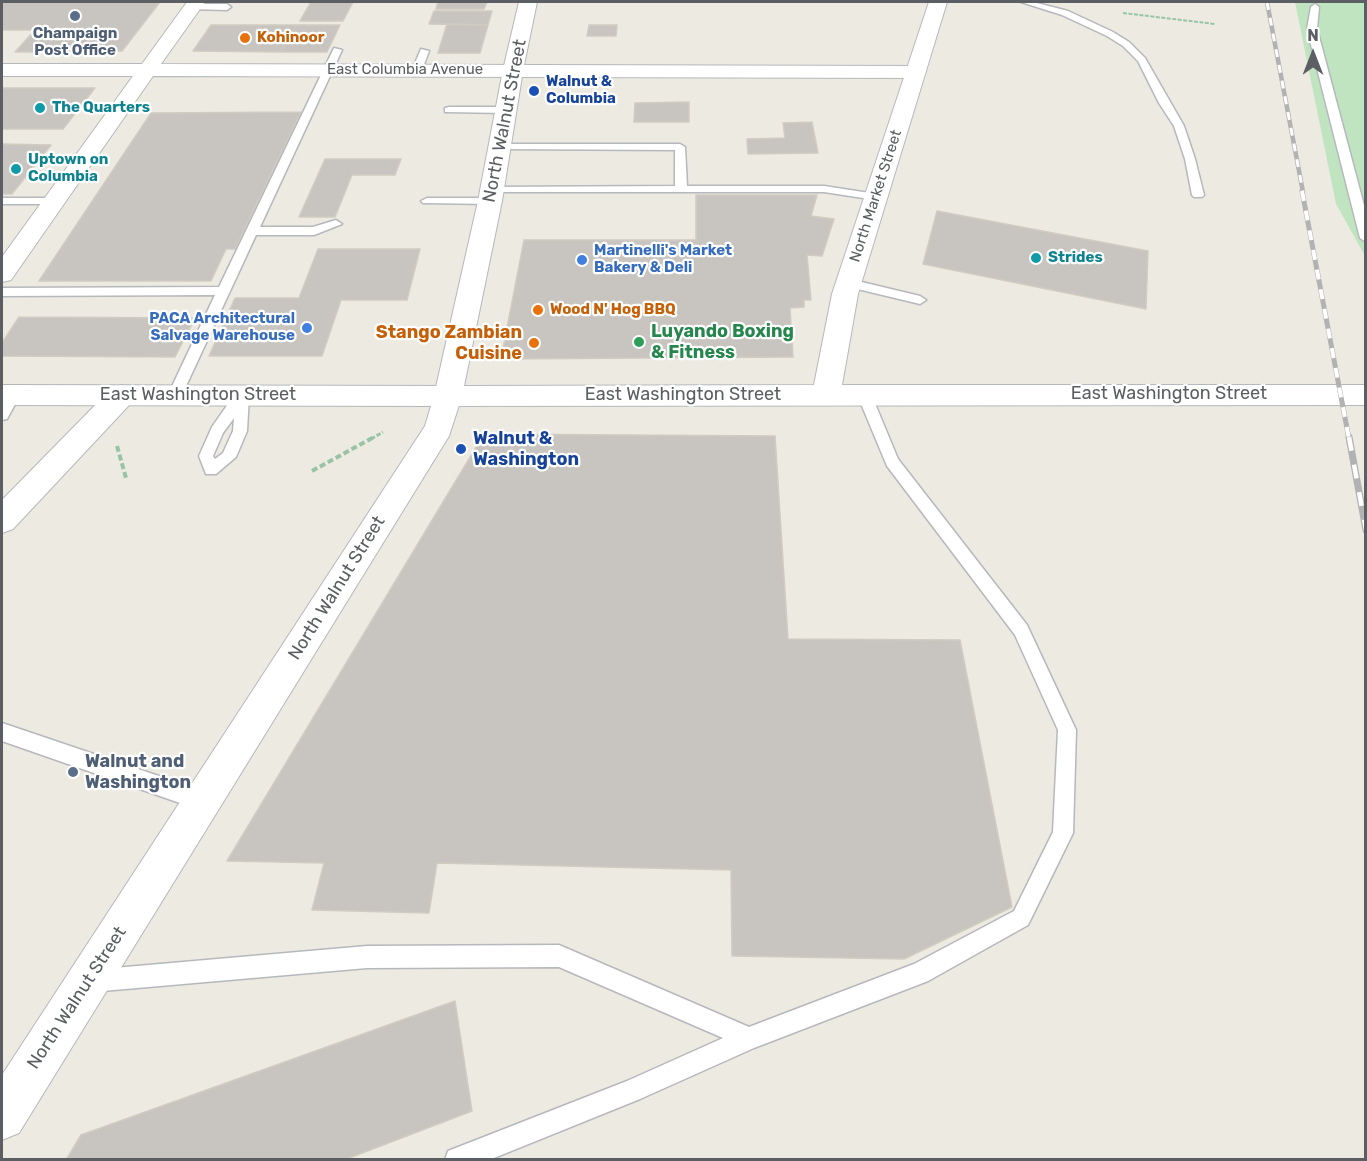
<!DOCTYPE html>
<style>
body{margin:0}
#map{position:relative;width:1367px;height:1161px;overflow:hidden;background:#edeae2;font-family:Rubik,sans-serif}
canvas{display:block}
.frame{position:absolute;inset:0;border:3px solid #5b5e62;pointer-events:none}
.north{position:absolute;left:1283px;top:24px;width:60px;height:60px;-webkit-text-stroke:4px #fff;paint-order:stroke;rotate:0deg;font-size:16px;font-weight:700;line-height:24px;text-align:center;color:#5b5e62}
.north::after{content:'';display:block;margin:auto;width:21px;height:27px;background:#5b5e62;clip-path:polygon(50% 0,100% 100%,50% 72%,0 100%)}
</style>
<div id="map">
<canvas width="1367" height="1161"></canvas>
<div class="frame"></div>
<div class="north">N</div>
</div>
<script>
const ctx = document.querySelector('canvas').getContext('2d');
ctx.lineJoin = 'round';
function paint(path, color) { ctx.fillStyle = color; ctx.fill(path, 'evenodd'); }
const poly = rows => new Path2D(rows.map(r => 'M' + r).join(''));
function trace(path, color, width, dash) { ctx.strokeStyle = color; ctx.lineWidth = width; ctx.lineCap = dash ? 'butt' : 'round'; ctx.setLineDash(dash || []); ctx.stroke(path); }
function drawText(font, color, halo, rows, align = 'center') {
  ctx.font = font + ' Rubik,sans-serif'; ctx.lineWidth = 4.5; ctx.setLineDash([]); ctx.textBaseline = 'middle'; ctx.strokeStyle = halo; ctx.fillStyle = color; for (const [text, x, y, turn = 0] of rows) {
    ctx.save(); ctx.translate(x, y); ctx.rotate((+turn || 0) * Math.PI / 180); ctx.textAlign = isNaN(turn) ? turn : align; if (halo) ctx.strokeText(text, 0, 0); ctx.fillText(text, 0, 0); ctx.restore();
  }
}
const green = poly([
 [1295,2,1365,2,1365,256,1336,204]
]);
const building = poly([
 [2,2,160,2,122,51,15,52,35,30,2,30,2,2],
 [311,2,353,2,343,21,300,21,311,2],
 [435,2,487,2,484,9,436,9,438,2,435,2],
 [434,11,492,11,488,25,429,24,434,11],
 [447,24,488,25,480,53,438,53,447,24],
 [211,25,296,25,281,52,193,51,211,25],
 [296,25,340,25,327,52,281,52,296,25],
 [589,25,617,25,616,36,587,36,589,25],
 [2,88,95,88,63,129,2,129,2,88],
 [689,102,689,122,634,122,635,103,689,102],
 [301,112,235,249,226,249,211,281,39,281,151,113,301,112],
 [812,122,818,153,748,154,747,139,785,138,783,123,812,122],
 [2,144,51,145,12,194,2,194,2,144],
 [325,159,401,159,395,175,352,175,335,217,299,217,325,159],
 [696,195,817,195,811,216,834,219,822,256,807,255,811,300,804,300,804,307,790,308,793,357,501,359,524,240,696,240,696,195],
 [937,211,1148,251,1146,309,923,264,937,211],
 [318,249,420,249,407,300,341,300,322,356,209,356,235,298,299,298,318,249],
 [19,317,195,318,175,357,2,356,2,343,19,317],
 [484,434,775,436,788,639,960,640,1012,907,904,959,732,956,731,870,437,863,429,913,312,910,324,863,227,861,484,434],
 [455,1001,472,1111,344,1160,66,1160,81,1135,455,1001]
]);
const pathFar2 = poly([
 [1123,13,1215,24]
]);
const pathFar1 = poly([
 [371,439,383,432]
]);
const path = poly([
 [117,446,126,478],
 [312,471,374,437]
]);
const service = poly([
 [1021,2,1033,2,1068,11,1113,32,1129,42,1145,58,1184,126,1195,159,1204,195,1202,197,1194,197,1192,195,1185,159,1174,126,1159,103,1138,61,1123,46,1107,36,1062,15,1021,2],
 [192,4,227,4,231,7,227,10,189,9,188,7,192,4],
 [1315,4,1319,7,1317,29,1366,213,1366,242,1360,238,1307,29,1311,7,1315,4],
 [334,48,342,50,260,227,313,227,336,220,342,224,314,235,256,235,180,399,170,399,168,395,215,295,2,296,2,288,219,287,334,48],
 [421,49,429,51,422,70,417,73,412,70,421,49],
 [449,107,506,107,511,110,506,113,445,112,445,108,449,107],
 [500,144,680,144,685,147,687,186,824,186,876,194,882,197,876,200,824,192,492,192,486,189,488,187,675,186,675,150,496,149,495,147,500,144],
 [2,198,54,198,60,201,54,204,2,204,2,198],
 [427,198,490,198,496,201,490,204,423,203,421,201,427,198],
 [849,279,920,296,926,300,920,304,845,286,843,283,849,279],
 [864,389,871,394,898,459,1027,625,1076,730,1073,833,1028,925,928,981,754,1048,640,1099,489,1160,445,1160,448,1151,627,1081,723,1038,559,967,367,968,91,992,83,989,80,981,83,973,91,970,367,946,559,945,749,1027,914,964,1014,911,1053,832,1058,730,1015,635,887,466,857,394,864,389],
 [13,390,20,395,7,419,2,420,2,403,8,391,13,390],
 [242,390,249,395,247,431,236,457,216,474,206,474,199,456,212,427,237,391,242,390],
 [234,418,233,431,223,453,215,459,213,456,223,433,234,418],
 [2,723,203,791,210,794,213,801,210,808,203,811,2,741,2,723]
]);
const minor = poly([
 [187,2,205,2,161,64,916,66,923,68,926,72,923,76,916,78,153,76,11,280,2,282,2,257,133,76,2,76,2,64,142,64,187,2],
 [122,385,132,388,136,395,132,402,13,529,2,533,2,500,112,388,122,385]
]);
const tertiary = poly([
 [519,2,537,2,523,70,502,201,464,386,814,385,832,294,929,2,947,2,858,294,842,385,1366,385,1366,405,448,406,438,403,434,396,478,201,503,70,519,2]
]);
const secondary = poly([
 [2,385,448,386,458,389,462,396,449,436,19,1133,2,1140,2,1075,425,426,431,406,2,405,2,385]
]);
const railFar2 = poly([
 [1267,2,1303,192]
]);
const railFar1 = poly([
 [1302,191,1349,439]
]);
const rail = poly([
 [1349,437,1366,530]
]);
const markers = [
 [75,16,6,"#5c6f8a"],
 [245,38,6,"#e8710a"],
 [534,91,6,"#1a4fb4"],
 [40,108,6,"#0f9aa8"],
 [16,169,6,"#0f9aa8"],
 [1036,258,6,"#0f9aa8"],
 [582,260,6,"#3f7fe0"],
 [538,310,6,"#e8710a"],
 [307,328,6,"#3f7fe0"],
 [639,342,6,"#2e9e5b"],
 [534,343,6,"#e8710a"],
 [461,449,6,"#1a4fb4"],
 [73,772,6,"#5c6f8a"]
];
const farServicenames = [
 ["Champaign",75,34],
 ["Post Office",75,51]
];
const farFoodnames = [
 ["Kohinoor",257,38],
 ["Wood N' Hog BBQ",550,310]
];
const farStreetnames = [
 ["East Columbia Avenue",405,70],
 ["North Market Street",876,196,-72]
];
const farTransitnames = [
 ["Walnut &",546,82],
 ["Columbia",546,99]
];
const farCulturenames = [
 ["The Quarters",52,108],
 ["Uptown on",28,160],
 ["Columbia",28,177],
 ["Strides",1048,258]
];
const farShopnames = [
 ["Martinelli's Market",594,251],
 ["Bakery & Deli",594,268],
 ["PACA Architectural",295,319,"right"],
 ["Salvage Warehouse",295,336,"right"]
];
const streetNames = [
 ["North Walnut Street",505,121,-79],
 ["East Washington Street",1169,394],
 ["East Washington Street",198,395],
 ["East Washington Street",683,395],
 ["North Walnut Street",337,588,-58],
 ["North Walnut Street",77,998,-57]
];
const leisureNames = [
 ["Luyando Boxing",651,332],
 ["& Fitness",651,353]
];
const foodNames = [
 ["Stango Zambian",522,333],
 ["Cuisine",522,354]
];
const transitNames = [
 ["Walnut &",473,439],
 ["Washington",473,460]
];
const serviceNames = [
 ["Walnut and",85,762],
 ["Washington",85,783]
];
paint(green, '#c0e4bf');
paint(building, '#c8c5c0');
trace(building, '#d1ccc1', 1.5);
trace(service, '#b5b8bc', 3);
trace(minor, '#b5b8bc', 2);
trace(tertiary, '#b5b8bc', 2);
trace(secondary, '#b4b7bc', 2);
trace(pathFar2, '#99c4a4', 2, [4, 1.5]);
trace(pathFar1, '#99c4a4', 3, [4.5, 2]);
trace(path, '#99c4a4', 4, [6, 3]);
paint(service, '#fff');
paint(minor, '#fff');
paint(tertiary, '#fff');
paint(secondary, '#fff');
trace(railFar2, '#b1b2b2', 4.5);
trace(railFar1, '#b1b2b2', 5);
trace(rail, '#b1b2b2', 7);
trace(railFar2, '#fff', 3, [8]);
trace(railFar1, '#fff', 4, [10]);
trace(rail, '#fff', 4.5, [14]);
for (const [x, y, r, color] of markers) { const dot = new Path2D(); dot.arc(x, y, r, 0, 2 * Math.PI); ctx.fillStyle = color; ctx.fill(dot); trace(dot, '#fff', 2); }
drawText('bold 15px', '#4e5e75', '#fff', farServicenames);
drawText('bold 15px', '#c56008', '#fff', farFoodnames, 'left');
drawText('15px', '#5b5e62', '#fff', farStreetnames);
drawText('bold 15px', '#164399', '#fff', farTransitnames, 'left');
drawText('bold 15px', '#0d838f', '#fff', farCulturenames, 'left');
drawText('bold 15px', '#366cbe', '#fff', farShopnames, 'left');
drawText('18px', '#5b5e62', '#fff', streetNames);
drawText('bold 18px', '#27864d', '#fff', leisureNames, 'left');
drawText('bold 18px', '#c56008', '#fff', foodNames, 'right');
drawText('bold 18px', '#164399', '#fff', transitNames, 'left');
drawText('bold 18px', '#4e5e75', '#fff', serviceNames, 'left');
</script>
